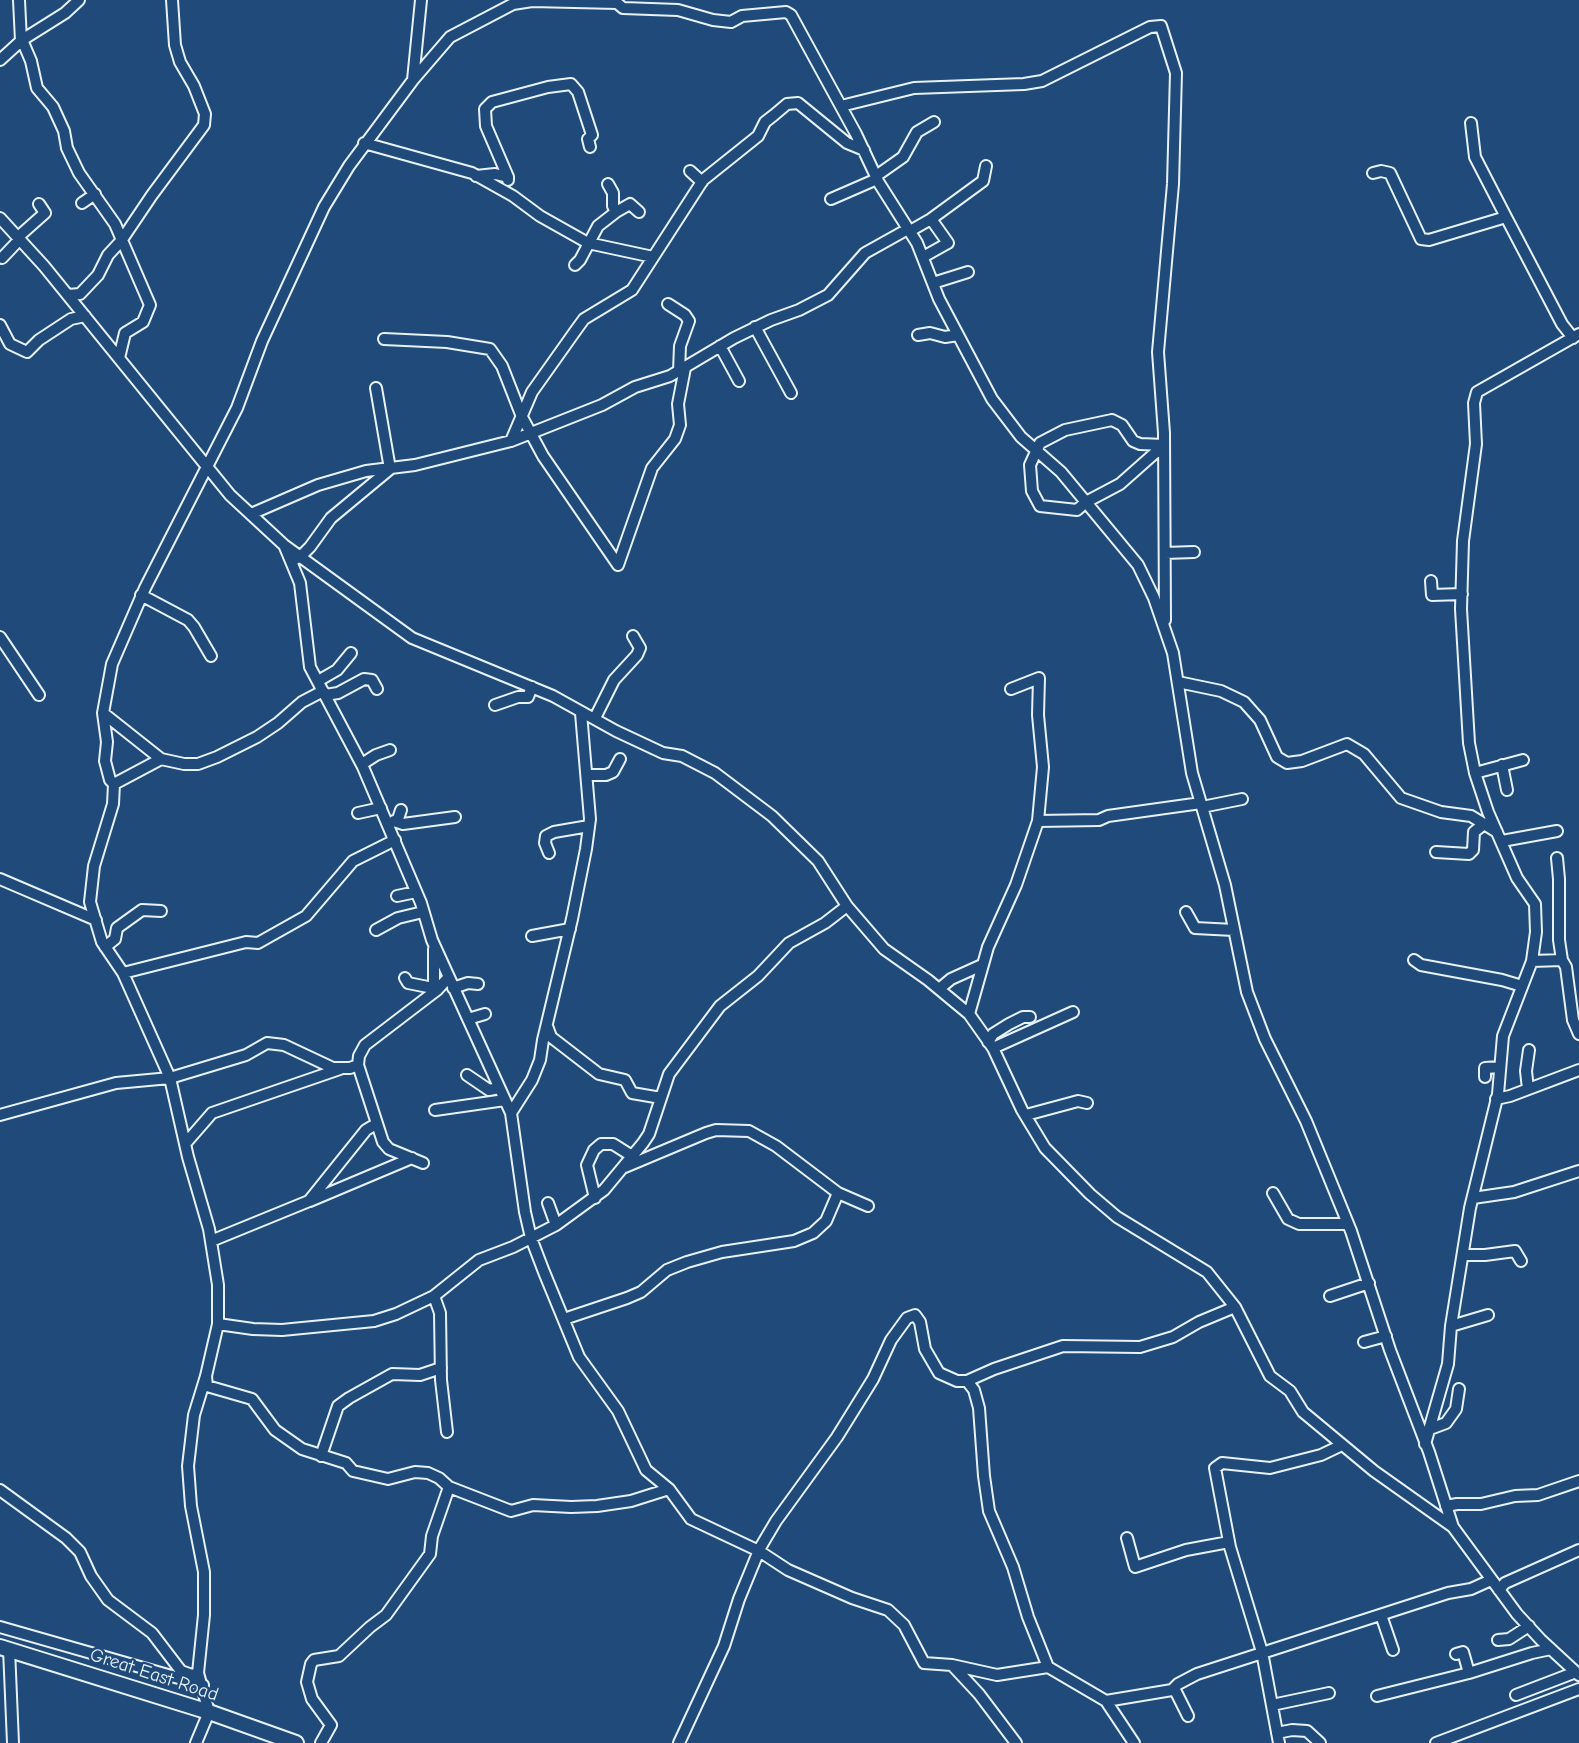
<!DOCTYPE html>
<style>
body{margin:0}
canvas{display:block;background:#1f4a7a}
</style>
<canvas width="1579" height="1743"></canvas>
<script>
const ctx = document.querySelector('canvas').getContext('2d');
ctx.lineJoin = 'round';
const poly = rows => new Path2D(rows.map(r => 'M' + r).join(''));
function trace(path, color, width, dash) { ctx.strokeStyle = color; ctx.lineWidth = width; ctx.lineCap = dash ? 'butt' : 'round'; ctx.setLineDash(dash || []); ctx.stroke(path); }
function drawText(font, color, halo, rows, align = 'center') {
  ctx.font = font + ' "Comic Neue",sans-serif'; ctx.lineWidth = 5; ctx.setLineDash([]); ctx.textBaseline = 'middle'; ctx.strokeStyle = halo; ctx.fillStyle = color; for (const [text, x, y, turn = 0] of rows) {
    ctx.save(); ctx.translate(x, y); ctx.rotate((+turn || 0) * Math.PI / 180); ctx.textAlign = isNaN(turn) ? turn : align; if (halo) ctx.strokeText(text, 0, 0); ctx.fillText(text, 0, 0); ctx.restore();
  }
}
const minor = poly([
 [19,0,21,41],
 [22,40,31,61,37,88,53,107,64,131,67,148,79,173,115,224,150,305,143,322,125,333,119,358],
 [0,60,22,40,65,13,79,0],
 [413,80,421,0],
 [841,106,914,88,1024,84,1042,81,1150,27,1161,26,1176,73,1173,184,1158,352,1164,433,1165,620],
 [1471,123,1475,157,1506,217],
 [364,143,472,173,513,196,540,216,588,243,653,257],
 [690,171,702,182],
 [1373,173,1381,171,1390,173,1421,239,1429,240,1506,217,1562,324,1573,338],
 [476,176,495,174,508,177,508,180],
 [876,176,903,157,917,132,934,122],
 [508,177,486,126,485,109,492,102,548,87,571,84,578,92,592,135,588,139,590,147],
 [831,199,877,179],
 [82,203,95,194],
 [616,212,630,204,639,212],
 [0,218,44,266,230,495,284,545,412,638,553,696,616,731,663,753,682,756,715,773,772,816,818,861,847,906,884,949,928,980,969,1014,993,1048,1022,1110,1045,1148,1090,1194,1117,1217,1207,1272,1235,1307,1270,1376,1290,1391,1303,1412,1374,1471,1453,1527],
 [931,219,983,181,986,166],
 [910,231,931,219,948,243,923,257],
 [18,237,45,213,39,204],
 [2,258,20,239],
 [575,265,580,260,598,226,616,212,613,206,613,193,608,184],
 [933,283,968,272],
 [68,295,80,294,98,275,108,255,121,241,152,195,204,125,205,114,194,86,180,62,175,45,172,0],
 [668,304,685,315,689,321,680,346,679,371],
 [0,325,10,344,27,352,39,340,71,319,85,316],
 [755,327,791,393],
 [918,335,930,333,945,337,958,335],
 [384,339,447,342,490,349,502,366,522,417,543,456,618,565],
 [720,346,739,381],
 [1112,420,1122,425,1133,441,1140,444,1164,445,1120,484,1086,502,1077,510,1040,506,1032,491,1030,465,1040,443,1065,430,1112,420],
 [511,441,532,392,576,330,584,319,632,290,703,180,758,136,765,122,774,115,787,104,798,103,847,143,864,150],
 [251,514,318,485,366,471,415,465,511,441,602,405,635,387,670,376,734,338,771,320,799,310,828,295,865,253,908,229],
 [285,547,300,583,310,667,363,767,421,903,432,940,511,1113,525,1212,531,1238,544,1272,579,1357,618,1411,646,1470,669,1489,691,1519,759,1551,788,1570,852,1598,888,1610,904,1625,924,1663,952,1665,997,1675,1048,1667],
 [1165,553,1194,552],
 [295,559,301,556,310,547,331,518,390,469,376,388],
 [618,565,652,468,675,439,680,425,678,404,685,368],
 [1431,581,1432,595,1462,594],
 [141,595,188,620,194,627,211,656],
 [0,637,39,695],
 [318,681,337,670,351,653],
 [1178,682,1221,691,1244,702,1260,720,1277,757,1287,763,1302,761,1347,744,1364,754,1401,798,1441,812,1471,816,1497,832],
 [325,695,338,693,364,679,372,680,377,689],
 [495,705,518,697,528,697,532,687],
 [103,713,161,759,184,764,198,764,217,757,257,737,278,723,302,702,323,691],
 [595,718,614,680,637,655,640,648,633,636],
 [362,764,376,755,390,750],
 [1502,765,1507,790],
 [1475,773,1523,760],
 [587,775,606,775,613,772,620,759],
 [114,784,161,759],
 [1202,807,1242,799],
 [358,813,381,808],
 [394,821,403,824,455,817],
 [1038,821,1099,820,1108,816,1201,803],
 [389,824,398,819,401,810],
 [1502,841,1557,831],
 [1436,852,1469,854,1473,850,1474,832,1484,824],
 [549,853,545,843,546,836,554,832,589,826],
 [1557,858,1559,879,1559,940,1562,960],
 [0,879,96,920],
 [397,896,416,892],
 [1186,912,1195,928,1234,930],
 [376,930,398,918,423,912],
 [532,936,570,929],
 [105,947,115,939,117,928,142,910,161,911],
 [1414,960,1421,965,1502,980,1522,986],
 [1532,961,1562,960,1566,967,1573,1020,1579,1034],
 [123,973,246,942,258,943,306,916,353,861,395,840],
 [405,978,408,983,438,989],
 [434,988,434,949],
 [453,988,468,983,478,984],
 [939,989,951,979,982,965],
 [969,1014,988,947,1016,885,1038,821,1043,767,1038,715,1039,678,1011,689],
 [468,1019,485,1014],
 [547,1026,551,1037,599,1074,625,1080,632,1093,661,1098],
 [988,1042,993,1034,1009,1024,1023,1017,1030,1017],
 [993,1048,1073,1012],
 [358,1065,383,1142,389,1149,423,1163],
 [467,1075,489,1090,499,1088],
 [1485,1077,1485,1068,1500,1067],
 [1528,1089,1526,1071,1529,1050],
 [1496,1099,1510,1096,1579,1070],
 [435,1110,505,1100],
 [511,1113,532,1080,540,1060,543,1040,572,919,586,849,590,819,581,713],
 [0,1115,116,1083,170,1078,246,1055,267,1043,284,1045,333,1068,350,1068,358,1065,359,1056,365,1045,437,990,448,978],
 [1026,1115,1078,1101,1087,1103],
 [185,1144,212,1113,340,1069],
 [625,1167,706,1133,716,1130,749,1131,776,1146,838,1193,868,1206],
 [1273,1193,1288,1219,1299,1224,1348,1224],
 [595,1198,587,1165,594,1150,601,1144,613,1144,632,1156],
 [1473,1198,1514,1192,1579,1171],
 [310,1201,412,1158],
 [548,1203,556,1225],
 [211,1241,309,1201,366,1130,376,1124],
 [1463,1255,1485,1255,1515,1251,1521,1261],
 [434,1296,440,1313,441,1380,447,1432],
 [1330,1296,1369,1283],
 [564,1319,627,1298,641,1292,667,1270,687,1262,722,1252,794,1241,813,1233,826,1221,838,1193],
 [218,1324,253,1329,282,1330,374,1321,396,1314,434,1296,479,1260,513,1247,556,1225,604,1190,643,1143,649,1134,669,1074,720,1006,758,976,789,943,825,923,847,906],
 [1451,1326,1488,1315],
 [1364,1342,1386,1336],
 [206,1376,207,1386,252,1399,275,1430,302,1449,346,1463,353,1471,388,1479,415,1472,428,1473,439,1478,449,1487,511,1511,533,1505,571,1507,597,1506,631,1501,669,1489],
 [967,1381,994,1369,1063,1346,1140,1347,1173,1337,1199,1322,1235,1307],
 [1430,1429,1446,1423,1456,1409,1459,1389],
 [1425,1444,1448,1364,1451,1326,1470,1208,1498,1094,1503,1036,1532,961,1536,932,1535,904,1517,878,1488,812,1475,773,1469,743,1461,609,1463,541,1476,444,1474,403,1477,392,1579,334],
 [321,1456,338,1406,349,1398,392,1374,420,1375,441,1368],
 [0,1490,66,1538,80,1552,91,1576,108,1600,152,1633,181,1671,192,1675,198,1673],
 [1446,1506,1457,1504,1481,1504,1515,1496,1538,1495,1579,1481],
 [1127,1538,1135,1567,1186,1550,1229,1542],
 [1499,1590,1505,1583,1579,1550],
 [1381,1615,1393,1650],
 [0,1627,203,1685],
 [1498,1640,1509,1639,1529,1626],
 [9,1649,13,1743],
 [1456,1654,1463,1652,1469,1673],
 [952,1665,979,1694,1016,1743],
 [1174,1688,1188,1716],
 [1516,1695,1576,1672],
 [1377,1696,1469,1673,1532,1653,1551,1649],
 [1106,1701,1172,1690,1178,1684,1197,1674,1448,1593,1471,1589,1491,1580],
 [1272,1705,1329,1693],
 [1277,1733,1292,1730,1307,1731,1320,1743],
 [196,1743,209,1712,198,1673,204,1615,204,1572,191,1506,188,1466,194,1415,206,1376,218,1324,218,1285,209,1229,188,1157,170,1078,123,973,102,942,90,902,94,866,113,804,114,784,110,780,105,761,107,742,103,713,112,664,145,588,237,408,262,341,324,207,349,166,413,80,450,37,513,4,532,1,617,3,623,8,678,10,713,20,731,22,742,16,786,12,791,15,856,134,879,183,917,243,939,299,992,399,1021,437,1061,472,1138,565,1154,598,1173,653,1192,773,1225,885,1247,992,1265,1039,1306,1121,1351,1231,1390,1350,1429,1452,1453,1527,1517,1614,1541,1640,1579,1675],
 [321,1743,331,1725,312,1699,307,1682,311,1664,314,1660,339,1656,370,1627,386,1615,430,1554,432,1536,449,1487],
 [679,1743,724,1646,739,1599,760,1548,776,1521,837,1437,873,1379,891,1340,907,1318,915,1315,920,1322,925,1349,939,1373,957,1381,967,1381,974,1390,979,1408,984,1476,989,1511,1013,1567,1028,1617,1048,1667,1106,1701,1134,1743],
 [1279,1743,1262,1652,1230,1547,1215,1468,1222,1463,1270,1468,1321,1455,1342,1445],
 [1436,1743,1579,1689]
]);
const highway = poly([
 [0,1647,209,1712,296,1743]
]);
const streetNames = [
 ["Great East Road",154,1675,18]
];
trace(minor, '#e8f1f8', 14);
trace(highway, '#e8f1f8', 18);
trace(minor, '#1f4a7a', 10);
trace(highway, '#1f4a7a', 14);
drawText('19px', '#e8f1f8', '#1f4a7a', streetNames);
</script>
